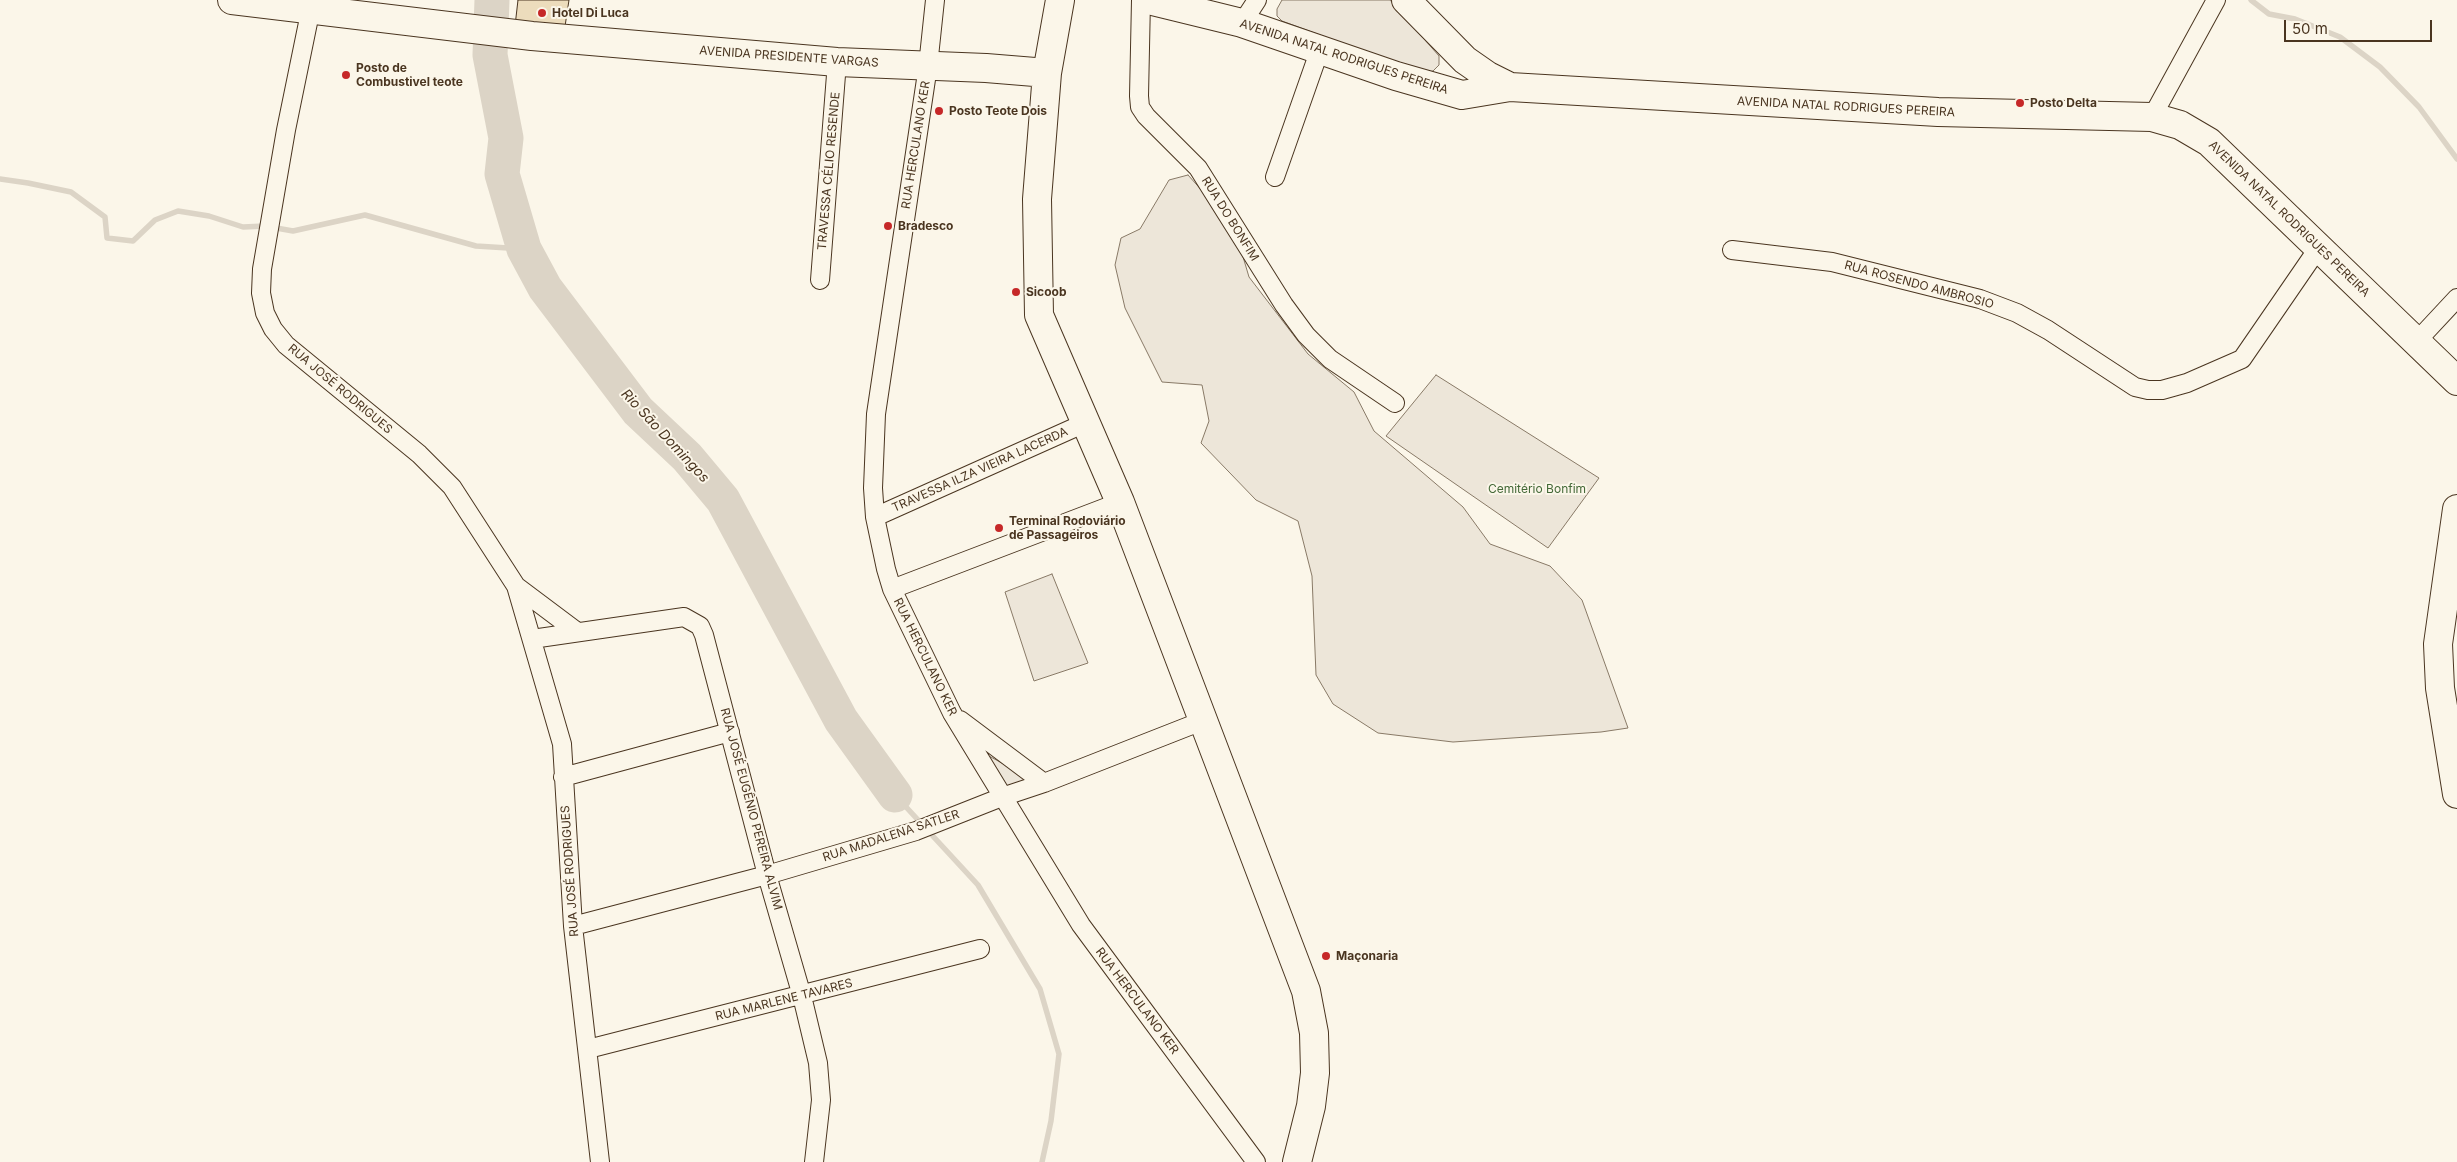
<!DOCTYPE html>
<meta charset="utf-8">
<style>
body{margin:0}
#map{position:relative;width:2457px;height:1162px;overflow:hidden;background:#fbf6e9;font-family:Inter,sans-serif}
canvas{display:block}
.scale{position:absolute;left:2284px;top:20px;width:148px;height:22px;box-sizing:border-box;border:2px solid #4a3520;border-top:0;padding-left:6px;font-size:15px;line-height:18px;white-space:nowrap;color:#4a3520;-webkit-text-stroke:4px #fbf6e9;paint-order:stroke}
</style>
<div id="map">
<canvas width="2457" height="1162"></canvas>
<div class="scale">50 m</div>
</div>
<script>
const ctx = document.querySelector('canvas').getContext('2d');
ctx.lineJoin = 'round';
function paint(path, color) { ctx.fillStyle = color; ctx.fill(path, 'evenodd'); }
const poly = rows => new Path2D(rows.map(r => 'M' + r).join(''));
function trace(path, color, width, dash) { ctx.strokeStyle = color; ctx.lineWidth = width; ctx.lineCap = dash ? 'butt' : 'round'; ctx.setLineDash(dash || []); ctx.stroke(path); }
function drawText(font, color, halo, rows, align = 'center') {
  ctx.font = font + ' Inter,sans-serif'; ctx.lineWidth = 4; ctx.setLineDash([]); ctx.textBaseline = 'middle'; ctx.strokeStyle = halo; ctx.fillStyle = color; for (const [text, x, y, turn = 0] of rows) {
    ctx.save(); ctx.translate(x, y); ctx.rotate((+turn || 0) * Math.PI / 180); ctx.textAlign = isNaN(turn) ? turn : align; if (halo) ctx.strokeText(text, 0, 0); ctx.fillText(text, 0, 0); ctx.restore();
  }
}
const green = poly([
 [1282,0,1390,0,1439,56,1439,65,1433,71,1423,73,1282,21,1277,16,1277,9,1282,0],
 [1188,175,1205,194,1241,250,1249,277,1308,354,1354,392,1374,431,1463,507,1490,544,1550,566,1582,600,1628,728,1601,732,1453,742,1378,733,1333,704,1316,675,1312,576,1298,521,1256,500,1201,443,1209,421,1202,385,1162,382,1125,308,1115,265,1121,238,1140,229,1169,180,1188,175],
 [1436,375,1599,478,1548,548,1386,436,1436,375],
 [1052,574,1088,663,1034,681,1005,592,1052,574],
 [978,750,1033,780,1007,789,978,750]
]);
const stream = poly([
 [2251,0,2269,14,2295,19,2340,37,2380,67,2419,107,2457,159],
 [0,179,28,183,71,192,105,217,107,238,133,241,155,220,178,211,209,216,243,227,265,226,293,231,365,215,476,246,524,249],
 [895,795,978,885,1040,989,1059,1054,1051,1121,1042,1162]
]);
const river = poly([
 [492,0,490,55,506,138,502,174,524,249,545,288,638,411,687,457,723,500,841,720,895,795]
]);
const building = poly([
 [518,0,569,0,564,33,515,26,518,0]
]);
const minor = poly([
 [935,0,928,66,876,414,873,488,875,517,886,569,892,589,952,713,1081,925,1256,1162],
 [1141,0,1139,96,1140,107,1146,116,1198,168,1284,305,1306,335,1330,359,1395,403],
 [311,8,286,130,262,269,261,293,265,313,273,329,286,345,419,454,452,487,516,586,562,744,573,926,600,1162],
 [1242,23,1257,0],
 [2152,117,2216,0],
 [1275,177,1320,49],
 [1732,250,1832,262,1980,299,2017,313,2048,330,2135,387,2148,390,2162,390,2187,383,2242,359,2319,247],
 [820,280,837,62],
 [2416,342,2457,298],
 [875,517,1085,423],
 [516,586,576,631],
 [892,589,1120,502],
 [532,639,684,617,700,626,704,635,767,875,802,996,818,1063,821,1100,814,1162],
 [960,720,1044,783],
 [563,777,730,732],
 [573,926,767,875,916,831,1002,797,1044,783,1202,721],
 [588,1049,980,949]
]);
const primary = poly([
 [232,0,532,36,837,62,986,68,1047,73],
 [1060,0,1047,73,1037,199,1039,315,1120,502,1306,991,1314,1033,1315,1073,1311,1106,1297,1162],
 [1148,0,1242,23,1396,76,1462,95,1510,87,1938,112,2152,117,2180,125,2209,142,2457,381],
 [1406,0,1465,60,1488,76,1510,87],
 [2457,509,2438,644,2440,688,2457,794]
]);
const markers = [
 [542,13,5,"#c62828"],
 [346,75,5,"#c62828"],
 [2020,103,5,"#c62828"],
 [939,111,5,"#c62828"],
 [888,226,5,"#c62828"],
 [1016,292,5,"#c62828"],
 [999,528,5,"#c62828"],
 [1326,956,5,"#c62828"]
];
const poiNames = [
 ["Hotel Di Luca",552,13],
 ["Posto de",356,68],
 ["Combustivel teote",356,82],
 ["Posto Delta",2030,103],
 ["Posto Teote Dois",949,111],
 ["Bradesco",898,226],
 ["Sicoob",1026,292],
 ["Terminal Rodoviário",1009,521],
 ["de Passageiros",1009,535],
 ["Maçonaria",1336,956]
];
const streetNames = [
 ["AVENIDA PRESIDENTE VARGAS",789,57,4],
 ["AVENIDA NATAL RODRIGUES PEREIRA",1344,57,18],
 ["AVENIDA NATAL RODRIGUES PEREIRA",1846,107,3],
 ["RUA HERCULANO KER",916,145,-81],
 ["TRAVESSA CÉLIO RESENDE",829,171,-85],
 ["RUA DO BONFIM",1230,219,58],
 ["AVENIDA NATAL RODRIGUES PEREIRA",2289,219,44],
 ["RUA ROSENDO AMBROSIO",1919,285,15],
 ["RUA JOSÉ RODRIGUES",340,389,40],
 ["TRAVESSA ILZA VIEIRA LACERDA",980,470,-24],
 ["RUA HERCULANO KER",925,657,64],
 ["RUA JOSÉ EUGÊNIO PEREIRA ALVIM",751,809,75],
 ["RUA MADALENA SATLER",891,836,-18],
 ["RUA JOSÉ RODRIGUES",570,871,-94],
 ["RUA MARLENE TAVARES",784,1000,-14],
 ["RUA HERCULANO KER",1137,1001,53]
];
const parkNames = [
 ["Cemitério Bonfim",1537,489]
];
const waterNames = [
 ["Rio São Domingos",665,436,47]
];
paint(green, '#ede6d9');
trace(green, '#887966', 1);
trace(stream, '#dcd4c6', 5.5);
trace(river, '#dcd4c6', 35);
paint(building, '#ecdcbc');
trace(building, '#4a3520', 1);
trace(minor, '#4a3520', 20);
trace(primary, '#4a3520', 30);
trace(minor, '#fbf6e9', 18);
trace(primary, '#fbf6e9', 28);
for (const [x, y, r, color] of markers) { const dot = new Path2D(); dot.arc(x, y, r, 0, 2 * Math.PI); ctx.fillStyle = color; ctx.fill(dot); trace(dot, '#fbf6e9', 2); }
drawText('bold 12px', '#4a3520', '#fbf6e9', poiNames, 'left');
drawText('12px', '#4a3520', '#fbf6e9', streetNames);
drawText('12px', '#436837', '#fbf6e9', parkNames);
drawText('italic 14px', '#4a3520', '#fbf6e9', waterNames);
</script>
